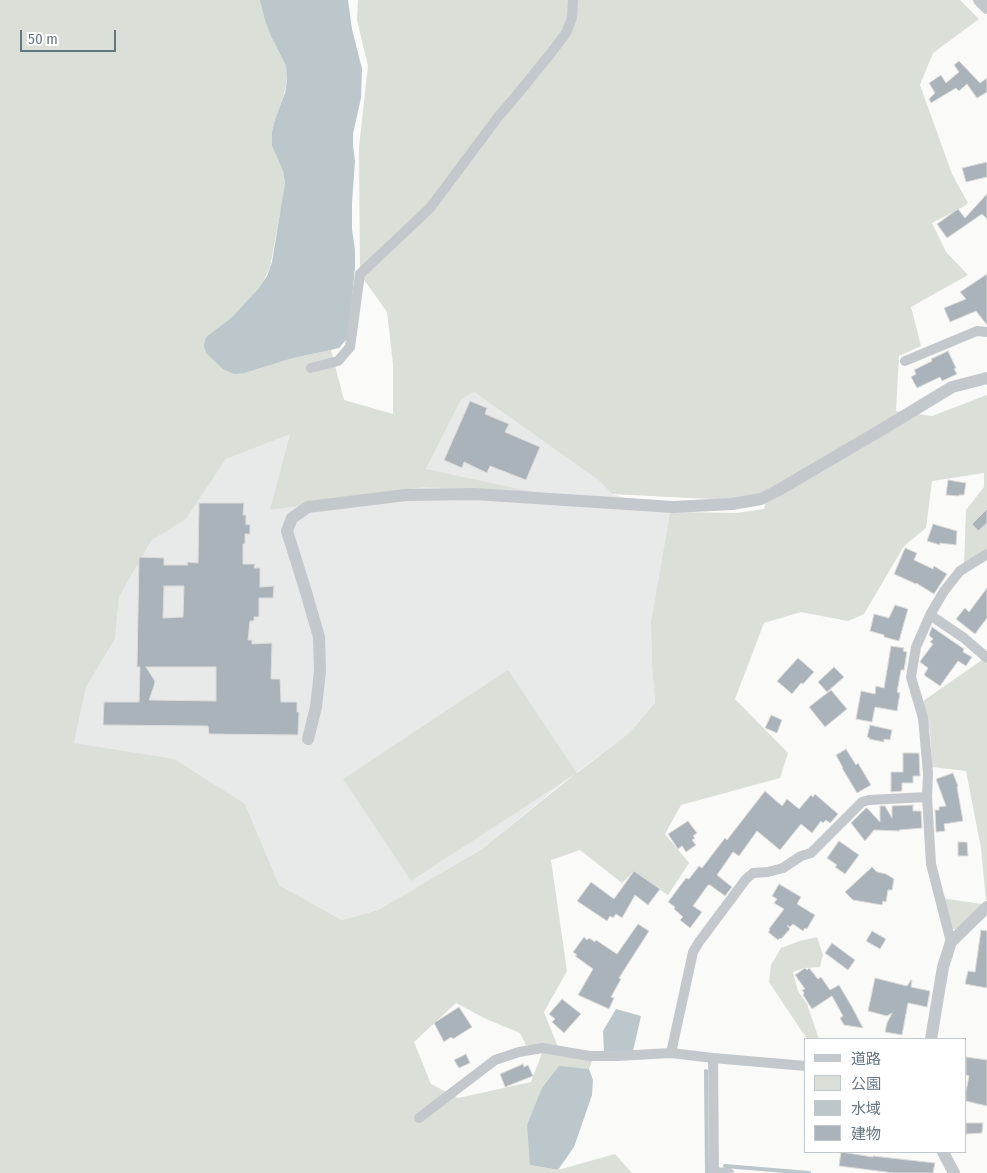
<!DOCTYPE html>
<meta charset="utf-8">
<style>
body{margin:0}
#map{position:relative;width:987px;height:1173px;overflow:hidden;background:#fafaf8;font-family:"Fira Sans Condensed","Noto Sans JP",sans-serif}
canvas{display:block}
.legend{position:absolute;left:804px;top:1038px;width:162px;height:115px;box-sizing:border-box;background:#fff;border:1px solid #c1c8cd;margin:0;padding:6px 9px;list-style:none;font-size:15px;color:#657683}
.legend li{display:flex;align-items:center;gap:10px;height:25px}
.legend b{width:25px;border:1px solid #c1c8cd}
.scale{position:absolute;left:20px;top:30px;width:96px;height:22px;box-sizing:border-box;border:2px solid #657683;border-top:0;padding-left:6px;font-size:15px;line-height:18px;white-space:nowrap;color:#657683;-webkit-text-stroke:4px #fff;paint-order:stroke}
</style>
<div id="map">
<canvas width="987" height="1173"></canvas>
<ul class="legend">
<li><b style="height:6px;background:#c3c8cc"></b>道路</li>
<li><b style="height:14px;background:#dadfd7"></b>公園</li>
<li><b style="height:14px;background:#bbc7cb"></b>水域</li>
<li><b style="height:14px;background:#aab3b9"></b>建物</li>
</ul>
<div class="scale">50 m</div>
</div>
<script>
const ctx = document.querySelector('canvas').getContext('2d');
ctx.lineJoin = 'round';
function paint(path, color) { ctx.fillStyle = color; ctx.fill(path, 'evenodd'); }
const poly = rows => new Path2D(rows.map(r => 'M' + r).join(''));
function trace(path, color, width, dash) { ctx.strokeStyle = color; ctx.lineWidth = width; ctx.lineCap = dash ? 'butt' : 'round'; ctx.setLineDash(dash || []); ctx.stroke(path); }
const built = poly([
 [474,392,598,480,612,494,670,512,651,622,652,666,655,703,629,733,560,785,482,849,378,910,342,920,279,885,245,804,74,743,86,687,115,639,119,597,152,540,186,519,226,459,290,433,271,510,426,469,461,400]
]);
const green = poly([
 [0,0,261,0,274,42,286,66,287,81,283,98,275,119,272,132,272,146,283,171,285,183,283,198,270,267,263,282,259,288,232,317,206,337,245,373,293,358,331,350,344,400,393,414,393,364,387,312,360,274,359,147,368,66,357,20,358,0,960,0,979,19,933,53,920,85,952,174,968,203,963,207,932,223,946,252,968,275,911,307,921,346,899,356,896,411,932,416,987,395,987,550,964,565,966,510,984,487,984,473,932,481,926,528,904,546,864,614,848,621,801,612,764,623,735,699,788,753,780,778,681,805,665,834,689,863,668,895,633,872,622,883,580,850,551,860,567,971,544,1012,558,1047,526,1045,520,1033,486,1019,456,1003,414,1042,431,1084,458,1098,531,1082,542,1053,593,1059,589,1069,559,1067,530,1165,558,1170,615,1154,632,1173,0,1173],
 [474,392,598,480,612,494,730,500,759,495,769,491,764,509,737,513,670,512,651,622,652,666,655,703,629,733,577,773,508,670,343,779,411,881,575,774,482,849,378,910,342,920,279,885,245,804,174,759,74,743,86,687,115,639,119,597,152,540,186,519,226,459,290,434,270,510,424,487,533,492,426,469,461,400],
 [982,660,987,664,987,900,986,901,981,848,966,771,932,767,930,731,923,701],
 [941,898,982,904,958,930,949,928],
 [817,937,823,955,820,967,804,968,793,972,798,991,807,1004,819,1039,808,1039,803,1033,769,982,771,965,781,948,800,941]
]);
const water = poly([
 [260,0,348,0,352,29,362,69,361,98,353,134,353,145,355,161,352,203,352,229,355,250,355,266,349,334,346,340,339,348,331,350,293,358,245,373,234,374,223,369,206,353,204,346,206,337,232,317,259,288,267,276,272,262,285,183,283,171,272,146,272,132,275,119,285,93,287,81,286,66,271,36,265,20],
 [616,1009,641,1016,633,1051,604,1052,603,1031],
 [559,1066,589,1069,593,1080,592,1095,574,1147,558,1170,530,1165,527,1125,542,1088]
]);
const stream = poly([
 [706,1071,707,1172],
 [725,1166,809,1173]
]);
const building = poly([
 [959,61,980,83,987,78,987,92,977,98,967,84,959,91,956,88,931,103,929,99,935,93,929,83,941,75,946,83,959,72,954,65,959,61],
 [987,162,987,177,966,182,962,168,987,162],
 [987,194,987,219,982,214,947,238,937,224,958,209,965,218,987,194],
 [987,274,987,325,976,311,950,322,944,308,966,299,960,292,987,274],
 [948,351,956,368,954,369,957,374,942,381,940,377,917,388,911,377,916,374,914,370,932,361,931,359,948,351],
 [470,401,487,408,485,414,509,424,505,432,540,447,526,480,490,466,487,473,464,462,462,468,444,460,470,401],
 [948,480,966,483,964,495,959,495,959,496,946,495,948,480],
 [199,503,244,503,243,515,246,515,246,525,250,524,250,534,245,534,245,544,243,544,243,564,255,564,254,568,260,568,260,587,274,586,273,598,259,598,259,617,254,617,254,621,250,621,248,640,252,640,252,644,272,643,271,679,280,679,281,702,297,702,297,712,299,712,298,735,209,734,208,726,103,725,104,702,139,702,140,667,137,667,139,557,164,558,164,565,188,565,187,562,198,563,199,503],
 [164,586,184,586,183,617,163,618,164,586],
 [146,667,216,667,216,701,149,700,154,686,155,681,146,667],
 [987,509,987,523,978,531,972,524,987,509],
 [933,524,957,531,956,545,940,543,940,545,927,541,933,524],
 [905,548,917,553,914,560,933,569,934,566,947,574,934,594,916,583,916,584,894,574,905,548],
 [987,588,987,618,975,634,956,619,965,608,969,612,987,588],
 [895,605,908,609,899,641,884,637,884,635,870,631,874,614,889,618,895,605],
 [932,627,964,649,963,652,972,657,966,666,958,661,940,686,924,675,928,668,920,662,921,660,933,644,930,642,933,639,929,635,932,627],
 [891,646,904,648,903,651,907,652,904,670,901,670,897,692,900,693,897,711,875,707,872,722,856,719,861,691,875,694,876,686,884,688,891,646],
 [798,658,814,672,803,684,801,683,792,694,777,681,798,658],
 [834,667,844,677,827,692,818,682,834,667],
 [831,690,847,709,825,727,809,707,831,690],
 [771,715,782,720,777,733,765,728,771,715],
 [870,725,892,730,890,740,884,739,884,742,869,739,870,738,867,737,870,725],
 [846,749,856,765,858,763,871,785,857,793,842,768,843,768,836,755,846,749],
 [903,753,919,753,920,776,913,776,913,783,902,783,902,791,891,792,891,772,903,772,903,753],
 [953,773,958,786,957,787,963,821,944,824,945,831,936,832,935,810,939,810,939,807,946,806,936,779,953,773],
 [765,791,782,806,787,799,799,809,811,795,813,797,815,794,838,814,830,823,826,820,823,823,821,821,812,833,801,824,780,850,757,831,739,856,733,852,717,875,732,887,725,896,710,885,708,885,693,906,702,912,690,928,680,920,683,917,674,909,675,907,668,902,686,878,689,879,699,866,702,868,725,838,727,840,765,791],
 [913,805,913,811,921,811,922,828,899,830,900,831,874,830,865,841,851,823,866,808,867,808,880,822,880,806,885,806,892,818,892,806,913,805],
 [688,821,697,833,693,836,695,838,692,840,696,845,686,852,682,846,678,849,668,834,688,821],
 [839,841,859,855,845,874,835,867,837,865,827,858,839,841],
 [958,842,967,842,968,856,958,856,958,842],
 [872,867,877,872,886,874,894,879,892,890,888,890,886,902,883,901,882,905,853,900,845,892,872,867],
 [634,871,660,889,648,905,635,895,622,918,616,914,613,918,610,916,607,921,577,901,591,882,614,899,634,871],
 [779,884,801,897,797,904,815,915,807,929,805,928,803,931,793,924,790,927,787,925,790,929,781,939,780,938,778,940,768,932,770,930,769,929,784,909,774,903,777,899,772,896,779,884],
 [638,924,649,931,619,978,621,979,611,997,614,998,609,1009,578,995,593,969,575,956,577,955,573,952,584,937,587,940,589,938,595,942,596,940,617,954,638,924],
 [981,930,987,931,987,988,965,984,968,971,975,972,981,930],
 [872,931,886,939,880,949,866,941,872,931],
 [832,943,855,960,848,970,825,953,832,943],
 [805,968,807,970,809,968,818,979,821,977,830,990,839,985,852,1007,863,1028,844,1025,840,1018,843,1016,832,996,812,1009,803,995,804,993,802,990,805,989,795,975,805,968],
 [875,978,907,986,911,980,912,980,911,987,930,991,927,1007,908,1003,902,1035,885,1032,887,1023,892,1013,887,1016,868,1011,875,978],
 [562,999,581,1014,564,1033,552,1022,555,1019,549,1014,562,999],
 [459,1007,472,1027,453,1039,451,1037,444,1042,434,1023,459,1007],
 [466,1054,470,1063,459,1068,454,1060,466,1054],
 [966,1057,987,1060,987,1106,966,1101,966,1091,969,1076,966,1075,966,1057],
 [523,1064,524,1067,528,1065,533,1076,505,1087,500,1074,523,1064],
 [966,1123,983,1123,982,1133,966,1134,966,1123],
 [841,1152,873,1157,873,1156,935,1163,933,1173,894,1173,839,1166,841,1152]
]);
const minor = poly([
 [905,361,977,331,987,332],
 [311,368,338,361,350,347,360,274,430,208,498,117,516,96,551,53,566,33,572,18,573,0],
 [930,615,964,638,987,658],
 [951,942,931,864,927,797,928,773,923,718,911,677,916,647,930,615,944,591,960,571,987,554],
 [671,1053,693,952,699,942,746,879,753,873,768,872,783,868,801,856,811,853,862,802,869,800,927,797],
 [713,1058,714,1173],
 [419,1118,495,1060,519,1052,542,1048,590,1056,617,1056,671,1053,713,1058,806,1066],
 [714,1172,729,1173]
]);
const tertiary = poly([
 [979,0,987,8],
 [308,739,316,707,320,671,319,637,306,592,287,531,292,518,308,507,406,495,474,494,673,507,732,504,761,499,777,491,886,427,952,387,987,378],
 [931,1039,943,967,951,942,987,907],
 [943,1152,954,1173]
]);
paint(built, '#e8e9e9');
paint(green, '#dadfd7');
paint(water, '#bbc7cb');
trace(stream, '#bbc7cb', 4);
paint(building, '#aab3b9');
trace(building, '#dcdcda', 1);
trace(minor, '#c3c8cc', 10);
trace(tertiary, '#c3c8cc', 12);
</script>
